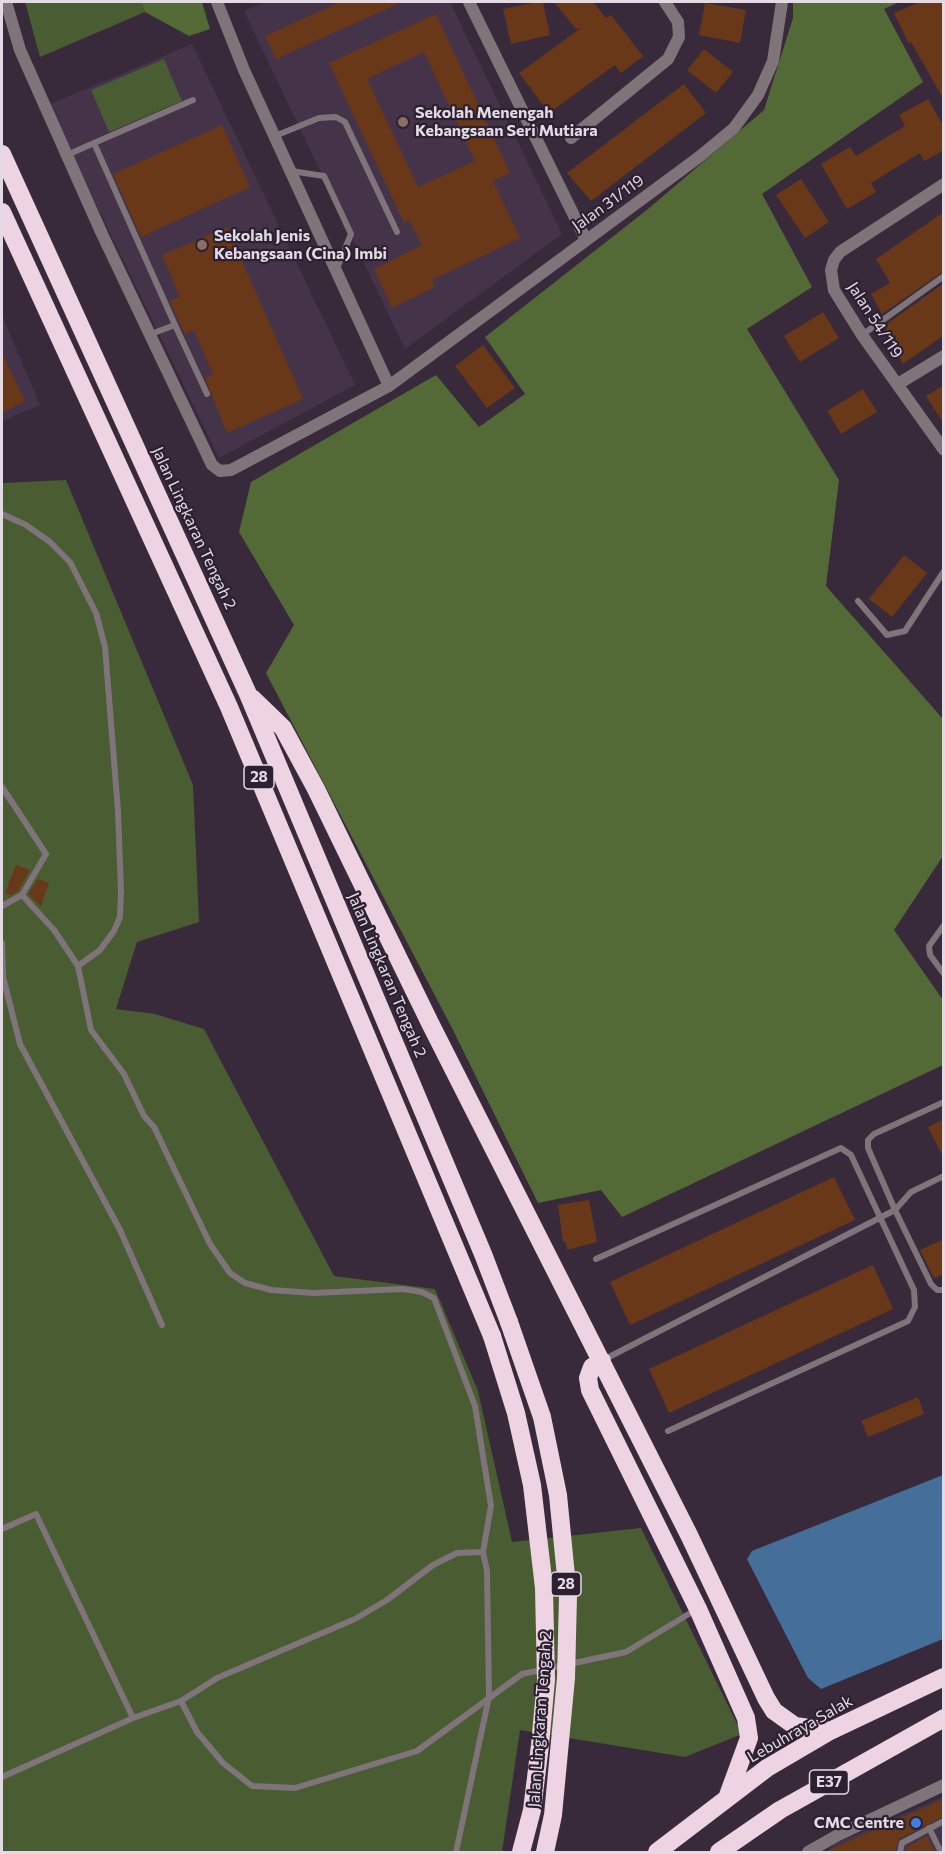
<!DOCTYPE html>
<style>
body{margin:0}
#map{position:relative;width:945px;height:1854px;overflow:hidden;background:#382a3b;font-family:Commissioner,sans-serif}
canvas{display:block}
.frame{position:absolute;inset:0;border:3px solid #e3dae5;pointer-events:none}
</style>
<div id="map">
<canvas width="945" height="1854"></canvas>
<div class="frame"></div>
</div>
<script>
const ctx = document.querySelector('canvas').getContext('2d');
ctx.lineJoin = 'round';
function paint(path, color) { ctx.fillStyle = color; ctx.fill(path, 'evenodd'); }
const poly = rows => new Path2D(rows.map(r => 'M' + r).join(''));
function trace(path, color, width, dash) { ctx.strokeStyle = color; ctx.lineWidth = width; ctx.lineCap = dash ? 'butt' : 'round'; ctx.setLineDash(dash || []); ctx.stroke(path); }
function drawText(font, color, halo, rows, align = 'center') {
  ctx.font = font + ' Commissioner,sans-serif'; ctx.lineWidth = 4.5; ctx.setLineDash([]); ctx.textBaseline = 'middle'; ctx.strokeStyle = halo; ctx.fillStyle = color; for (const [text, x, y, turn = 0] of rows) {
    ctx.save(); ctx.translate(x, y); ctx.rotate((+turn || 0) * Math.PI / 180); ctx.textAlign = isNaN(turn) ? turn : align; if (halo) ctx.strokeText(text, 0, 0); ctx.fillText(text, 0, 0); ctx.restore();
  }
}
const built = poly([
 [266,2,450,2,562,234,405,349,244,11],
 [192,44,355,385,219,458,48,105],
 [2,315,40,405,2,421],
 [943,1797,943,1852,828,1852,834,1844]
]);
const green = poly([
 [25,2,141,2,145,12,40,57],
 [164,59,182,101,109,132,91,90],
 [66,480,193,785,199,922,137,942,116,1009,155,1014,204,1029,334,1276,435,1289,478,1391,512,1542,641,1528,742,1734,685,1757,520,1730,502,1852,2,1852,2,483]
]);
const forest = poly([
 [141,2,202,2,210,29,189,36,145,12],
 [793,2,899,2,884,9,923,82,762,194,812,287,747,329,839,480,826,586,943,719,943,856,894,930,943,1000,943,1065,622,1217,601,1190,538,1203,453,1030,266,673,294,625,239,532,251,482,436,375,479,427,525,394,485,337,648,209,764,110,793,18]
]);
const water = poly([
 [943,1475,943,1639,821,1689,808,1678,747,1559,752,1551]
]);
const building = poly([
 [340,2,402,2,276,59,265,36],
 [537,2,543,2,550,35,511,44,503,9],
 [554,2,593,2,606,18,611,15,643,56,621,73,615,65,549,113,519,73,581,28,576,29],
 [919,2,944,2,944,100,911,42,909,44,894,13],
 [705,3,746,10,740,43,699,35],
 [436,14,510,173,493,181,520,238,432,280,435,287,392,308,374,269,422,245,409,220,404,223,329,63],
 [424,52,475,161,418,187,367,79],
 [704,49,733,72,716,93,687,70],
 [684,84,706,113,591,201,567,173],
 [928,99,944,127,944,150,924,161,920,153,871,183,876,192,847,209,821,164,850,147,856,156,905,126,899,115],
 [222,125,250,187,141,237,113,174],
 [801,179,829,222,805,238,776,195],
 [944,212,944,271,882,314,871,294,890,283,876,259],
 [227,227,303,399,227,433,205,378,213,374,194,330,185,334,170,301,180,297,162,255],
 [944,283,944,335,903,364,884,326],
 [823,312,839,338,800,362,784,336],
 [483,345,515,388,487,408,455,366],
 [2,353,25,401,2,413],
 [944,385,944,424,926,396],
 [863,389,877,412,841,434,827,411],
 [904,555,927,573,892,617,869,599],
 [16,865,30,870,18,891,11,895,5,893],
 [38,879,49,883,41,906,28,894],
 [944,1119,944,1159,928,1127],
 [834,1177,855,1220,630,1325,610,1282],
 [589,1200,597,1242,567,1250,566,1242,563,1242,558,1205],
 [944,1239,944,1274,934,1278,920,1250],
 [873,1265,893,1309,669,1413,649,1369],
 [918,1397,924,1414,868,1437,861,1421],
 [944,1799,944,1816,899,1839,895,1852,824,1852],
 [927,1836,935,1852,905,1852,907,1847]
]);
const lane = poly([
 [275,136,319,118,336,117,345,122,397,232],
 [67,155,94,143],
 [291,171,324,176,351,234,336,271],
 [175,325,207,394],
 [151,334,175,325,94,143,193,100],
 [862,335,944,276],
 [2,514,26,525,50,542,70,562,96,613,105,647,118,811,121,892,120,917,114,931,100,950,78,966],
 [858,601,887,635,905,631,944,571],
 [2,787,46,854,22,895,2,906],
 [22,895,54,930,78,966,91,1030,124,1074,144,1116,154,1127,210,1244,230,1273,245,1283,271,1290,314,1293,403,1289,422,1292,434,1298,475,1406,491,1506,483,1552],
 [944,925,929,946,930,955,944,974],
 [2,943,3,977,20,1044,120,1230,162,1325],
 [944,1176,911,1192,895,1210,931,1284,937,1290,944,1290],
 [596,1259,841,1148,851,1155,914,1290,915,1307,908,1321,668,1431],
 [605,1359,895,1210,868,1148,868,1140,874,1134,944,1102],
 [2,1529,36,1514,133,1718,2,1777],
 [181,1701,217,1678,355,1619,387,1600,433,1565,457,1553,483,1552,487,1571,489,1697,456,1852],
 [133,1718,181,1701,197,1732,223,1763,252,1786,295,1788,417,1751,522,1674,626,1652,697,1609],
 [929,1828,941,1852],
 [900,1852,902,1843,944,1821]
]);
const street = poly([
 [6,2,20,50,102,234,212,465,220,471,231,470,389,386,699,157,734,128,758,95,773,61,782,2],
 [217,2,244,70,389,386],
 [469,2,586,240],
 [571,138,668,59,679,37,678,22,665,2],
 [944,184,840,252,834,260,831,270,834,290,862,335,944,450],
 [898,384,944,356],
 [808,1852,838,1835,944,1785]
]);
const highway = poly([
 [2,154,248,694,483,1254,509,1322],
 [2,212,229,707,492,1336],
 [252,698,283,728,316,789,430,1023,689,1535,766,1698,774,1711,795,1726,830,1731],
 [602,1361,592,1367,588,1378,590,1390,698,1609,746,1718,749,1738,727,1798],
 [657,1852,767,1768,830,1731,944,1677],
 [719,1852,780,1810,944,1718]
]);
const highwayBridge = poly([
 [509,1322,542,1417,558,1495,568,1596,566,1678,553,1815,545,1852],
 [492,1336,516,1413,532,1485,544,1588,546,1680,540,1745,532,1810,521,1852]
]);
const markers = [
 [403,122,6,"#8d6e63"],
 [202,245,6,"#8d6e63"],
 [916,1823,6,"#3f7fe0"]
];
const shields = [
 [259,777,30],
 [566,1584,30],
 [829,1782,39]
];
const shieldNames = [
 ["28",259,777],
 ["28",566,1584],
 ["E37",829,1782]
];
const poiNames = [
 ["Sekolah Menengah",415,113],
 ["Kebangsaan Seri Mutiara",415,131],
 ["Sekolah Jenis",214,236],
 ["Kebangsaan (Cina) Imbi",214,254],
 ["CMC Centre",904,1823,"right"]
];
const streetNames = [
 ["Jalan 31/119",608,203,-36],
 ["Jalan 54/119",875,320,57],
 ["Jalan Lingkaran Tengah 2",194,528,65],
 ["Jalan Lingkaran Tengah 2",387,975,67],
 ["Jalan Lingkaran Tengah 2",540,1719,-86],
 ["Lebuhraya Salak",800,1729,-30]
];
paint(built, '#453349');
paint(green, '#495c32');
paint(forest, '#536a36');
paint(water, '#456f99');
paint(building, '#683819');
trace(lane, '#7f747a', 6);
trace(street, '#7f747a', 12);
trace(highway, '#eed3e2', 18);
trace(highwayBridge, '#eed3e2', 18);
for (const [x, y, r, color] of markers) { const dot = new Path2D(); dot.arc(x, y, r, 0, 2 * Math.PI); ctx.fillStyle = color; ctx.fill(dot); trace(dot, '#2d2031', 2); }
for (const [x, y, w] of shields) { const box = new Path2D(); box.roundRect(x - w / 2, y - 12, w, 24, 4.5); ctx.fillStyle = '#2d2031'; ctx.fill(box); trace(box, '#e3dae5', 1.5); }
drawText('bold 15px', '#e3dae5', null, shieldNames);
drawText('bold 16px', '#e3dae5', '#2d2031', poiNames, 'left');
drawText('16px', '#e3dae5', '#2d2031', streetNames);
</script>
